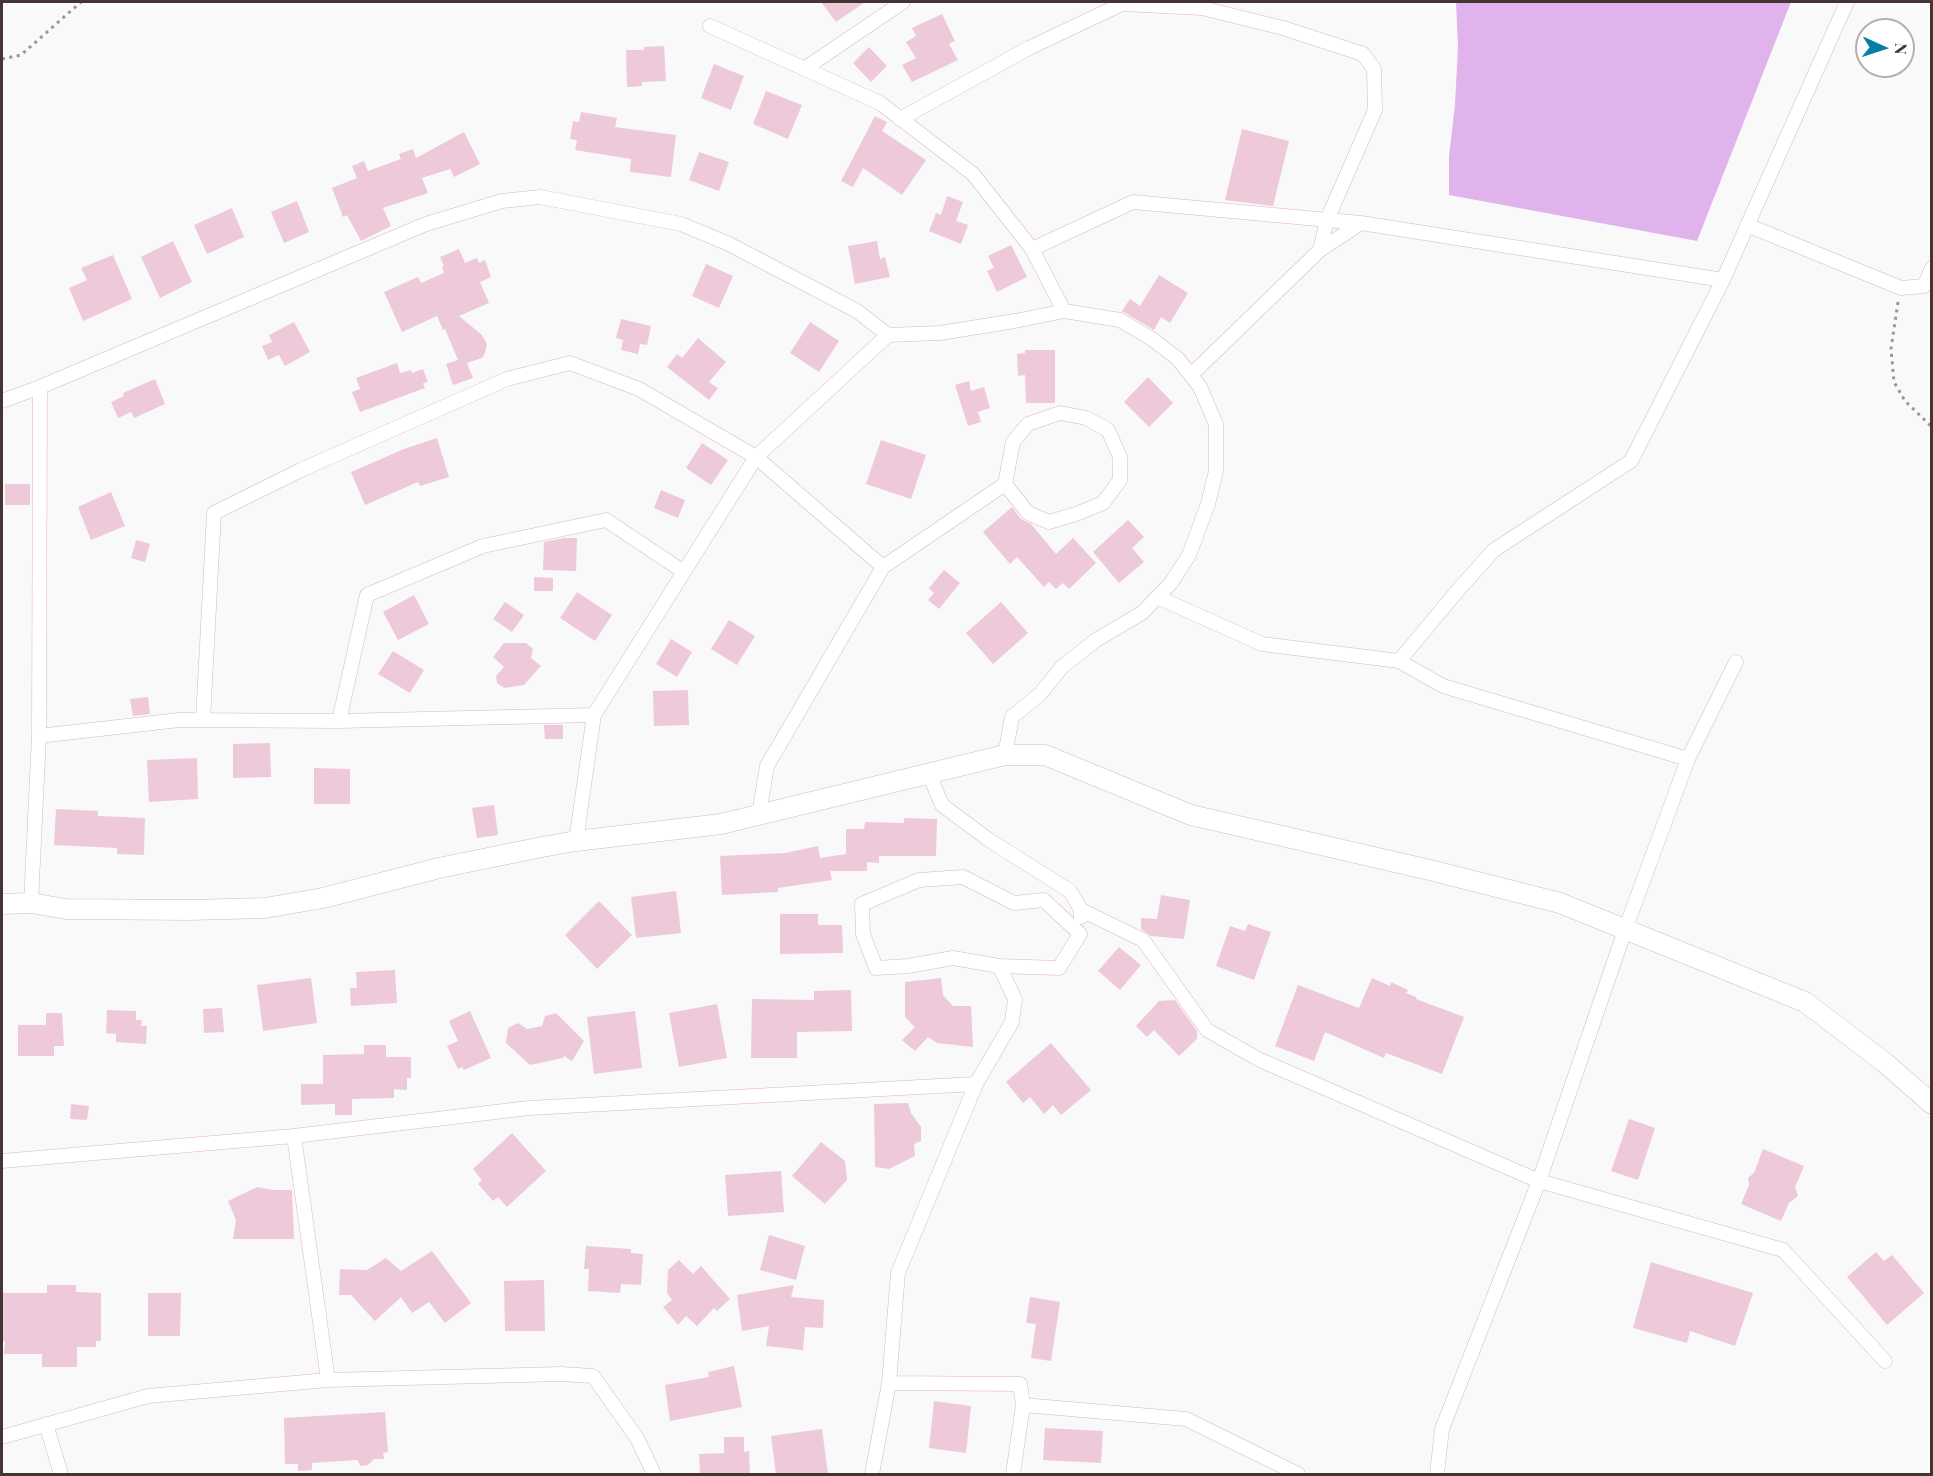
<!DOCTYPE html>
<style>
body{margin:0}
#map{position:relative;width:1933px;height:1476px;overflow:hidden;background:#f9f9f9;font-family:"Playfair Display",serif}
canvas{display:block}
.frame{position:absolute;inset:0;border:3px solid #443434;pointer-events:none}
.north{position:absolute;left:1855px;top:18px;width:60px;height:60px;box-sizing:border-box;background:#fff;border:2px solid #b4aeae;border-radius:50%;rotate:93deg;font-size:16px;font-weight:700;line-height:24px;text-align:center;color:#443434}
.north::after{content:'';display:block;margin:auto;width:21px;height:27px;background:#047fa5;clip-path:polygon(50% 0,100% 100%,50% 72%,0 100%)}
</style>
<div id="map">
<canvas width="1933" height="1476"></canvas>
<div class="frame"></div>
<div class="north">N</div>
</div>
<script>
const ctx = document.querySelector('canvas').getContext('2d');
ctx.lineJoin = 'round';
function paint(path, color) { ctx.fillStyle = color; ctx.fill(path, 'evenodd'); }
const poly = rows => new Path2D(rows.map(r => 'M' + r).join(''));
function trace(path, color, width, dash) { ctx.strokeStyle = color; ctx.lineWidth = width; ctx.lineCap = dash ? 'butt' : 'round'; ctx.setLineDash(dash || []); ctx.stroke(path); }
const water = poly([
 [1456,2,1791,2,1697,241,1449,195,1449,156,1455,105,1458,46]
]);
const building = poly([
 [821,2,865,2,836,22],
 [942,14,955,41,949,44,958,60,912,82,902,65,916,58,906,42,916,36,912,28],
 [664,46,666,81,642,82,642,86,627,87,626,50,644,50,644,47],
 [869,47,887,66,871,82,853,63],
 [714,64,744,76,731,110,701,98],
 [766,91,802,105,788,139,753,124],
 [581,112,617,118,615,127,676,135,671,177,630,172,631,159,575,150,577,140,570,139,573,121,579,122],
 [875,116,887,122,882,131,926,160,902,195,863,168,853,187,841,181],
 [1242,129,1289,141,1273,206,1225,200],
 [464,132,480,164,454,177,450,169,422,178,428,193,383,208,391,226,361,241,347,215,343,217,332,188,357,178,352,166,364,161,368,171,401,159,399,154,413,149,416,158],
 [699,152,729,162,719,191,689,180],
 [947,196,963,202,956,221,968,225,961,244,929,231,936,213,941,215],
 [297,201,309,232,284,243,271,212],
 [232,208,244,237,207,254,194,225],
 [173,241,192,282,160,298,141,257],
 [877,241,880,259,885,257,890,277,855,284,848,246],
 [1011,245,1027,277,997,292,987,271,994,268,988,256],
 [459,249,465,263,477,258,479,263,485,260,491,277,480,282,489,303,459,316,482,335,487,344,485,353,482,358,467,363,473,378,453,385,446,364,458,360,445,329,443,330,437,316,402,332,384,292,418,277,421,283,444,273,442,267,444,266,440,257],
 [113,255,132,299,83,321,69,288,87,280,81,268],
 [706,264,733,276,719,308,692,296],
 [1159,275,1188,293,1170,323,1161,317,1154,330,1122,311,1130,299,1140,306],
 [621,319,651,326,647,345,640,344,638,354,621,350,623,340,616,338],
 [294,322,310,352,285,366,279,355,268,360,262,346,272,342,269,335],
 [810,322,839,341,819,372,790,353],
 [698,338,726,362,709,382,718,388,709,400,667,367,677,354,682,358],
 [1025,350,1055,350,1055,403,1026,403,1025,375,1018,376,1017,354,1025,353],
 [397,363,400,373,411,370,412,373,423,369,428,382,423,383,425,388,360,412,352,392,360,389,356,378],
 [1148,377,1173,403,1149,427,1124,402],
 [155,379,165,404,134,418,131,412,118,418,111,402,124,396,123,393],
 [969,381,971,391,984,387,990,408,978,412,981,422,968,426,955,385],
 [437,438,449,477,420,486,418,482,365,505,351,472,404,449],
 [881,440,926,455,911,499,866,484],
 [702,443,728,460,711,485,686,468],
 [5,484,30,484,30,505,5,505],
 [661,490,685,500,678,518,654,508],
 [111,492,125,526,91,540,78,507],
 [1012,507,1021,519,1031,524,1056,554,1073,538,1096,563,1069,589,1063,583,1056,589,1049,582,1044,587,1017,557,1010,564,983,532],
 [1128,520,1144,537,1132,548,1144,562,1119,583,1093,552],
 [564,538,577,538,576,571,543,570,544,542],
 [136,540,150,544,145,562,131,558],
 [944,570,960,583,939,609,928,600,934,593,929,588],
 [534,577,553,578,553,591,534,591],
 [577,592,612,615,595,641,560,618],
 [414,595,429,624,398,640,383,612],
 [505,602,524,615,512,632,493,619],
 [1001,602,1028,633,993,664,966,633],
 [729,620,755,636,737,665,711,649],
 [671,639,692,652,677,677,656,664],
 [504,643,526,643,533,649,531,658,541,666,524,685,504,688,497,683,496,676,504,667,493,657],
 [393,651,424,670,410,693,378,674],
 [688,690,689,725,654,726,653,691],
 [148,697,150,714,133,716,130,699],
 [544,725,563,725,563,739,545,739],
 [270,743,271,777,233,778,233,744],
 [197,758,198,799,149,802,147,760],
 [314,768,350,769,350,804,314,804],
 [494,805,498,835,477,838,472,808],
 [56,809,98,811,98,816,145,818,144,855,117,854,117,848,54,845],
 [904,818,937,819,936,856,879,856,879,863,867,862,867,871,830,871,832,880,778,888,778,892,722,895,720,856,785,853,818,846,820,858,846,854,846,829,864,829,865,822,904,823],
 [676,891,681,933,636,938,631,897],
 [1161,895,1190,900,1184,939,1151,936,1141,929,1141,918,1157,919],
 [599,901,632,935,597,969,565,935],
 [780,914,818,914,818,925,842,925,843,953,780,954],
 [1248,924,1271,932,1254,980,1216,966,1230,926,1245,931],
 [1119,947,1141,965,1120,990,1098,971],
 [395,970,397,1003,351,1006,350,988,357,988,356,972],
 [311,978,317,1023,263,1031,257,985],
 [941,978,943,995,953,1006,971,1006,973,1047,937,1043,928,1037,915,1051,902,1040,915,1027,905,1017,905,982],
 [1372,978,1390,986,1391,982,1408,990,1406,993,1416,997,1416,999,1464,1017,1442,1074,1386,1053,1384,1058,1325,1032,1314,1061,1275,1046,1298,985,1359,1008],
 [851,990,852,1031,797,1032,797,1058,751,1058,752,999,814,1000,814,991],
 [1175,1000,1197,1031,1197,1039,1179,1056,1154,1030,1147,1037,1136,1026,1159,1001],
 [717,1004,727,1058,679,1067,669,1013],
 [222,1008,224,1032,204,1033,203,1009],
 [107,1010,136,1011,136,1020,142,1020,141,1026,147,1026,146,1044,116,1042,116,1034,106,1033],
 [470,1011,491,1058,464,1070,462,1067,458,1069,447,1046,458,1041,449,1021],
 [635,1011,642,1068,594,1074,587,1017],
 [46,1013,62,1013,64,1046,54,1046,54,1056,18,1056,18,1025,46,1025],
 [556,1013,584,1041,572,1061,564,1056,563,1058,530,1065,506,1043,508,1028,518,1023,527,1029,542,1026,545,1016],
 [1051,1043,1091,1090,1061,1115,1053,1105,1044,1114,1030,1097,1023,1103,1006,1082],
 [364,1045,386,1045,386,1057,411,1057,411,1078,407,1078,407,1090,394,1089,394,1098,352,1099,352,1115,335,1115,335,1104,301,1105,301,1084,323,1084,323,1055,364,1054],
 [908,1103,911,1113,921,1127,921,1141,914,1144,915,1156,889,1169,875,1167,874,1104],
 [71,1104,89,1106,87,1120,70,1119],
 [1629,1119,1655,1128,1638,1180,1611,1171],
 [512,1133,546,1171,507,1207,498,1197,493,1201,478,1184,482,1180,473,1169],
 [821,1142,845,1161,847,1180,825,1204,792,1176],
 [1763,1149,1804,1166,1795,1187,1798,1196,1789,1203,1781,1221,1741,1204,1749,1185,1748,1178,1754,1173],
 [781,1171,784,1212,728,1216,725,1175],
 [257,1187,273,1190,292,1190,294,1239,233,1239,236,1220,228,1201],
 [769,1235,805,1246,796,1280,760,1270],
 [586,1246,631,1249,631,1253,643,1254,641,1285,621,1284,620,1293,588,1291,589,1269,584,1269],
 [432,1251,471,1303,445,1323,429,1302,412,1313,401,1297,375,1321,351,1295,339,1295,340,1269,367,1270,386,1258,401,1271],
 [1876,1252,1884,1261,1892,1255,1924,1293,1887,1325,1847,1277],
 [679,1260,693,1274,701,1266,730,1299,717,1311,714,1308,697,1326,686,1316,678,1325,663,1307,672,1300,667,1293,668,1270],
 [1651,1262,1753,1293,1735,1346,1690,1331,1687,1343,1633,1328],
 [544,1280,545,1331,505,1331,504,1281],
 [47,1285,76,1285,76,1292,101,1293,101,1341,96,1341,96,1347,77,1347,77,1367,42,1367,42,1354,4,1354,5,1341,2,1341,2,1293,47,1293],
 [794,1285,791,1297,824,1300,823,1328,805,1327,803,1350,766,1346,769,1326,742,1331,737,1295],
 [148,1293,181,1293,180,1336,148,1336],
 [1030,1297,1060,1302,1051,1361,1031,1358,1036,1324,1026,1323],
 [734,1366,742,1407,670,1421,665,1385,709,1377,708,1372],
 [934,1401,971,1406,966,1453,929,1448],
 [385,1412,388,1452,383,1453,384,1459,374,1459,368,1465,361,1466,357,1460,312,1463,312,1470,298,1471,298,1464,285,1464,284,1418],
 [1045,1428,1103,1431,1101,1463,1043,1460],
 [822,1429,828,1474,776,1474,771,1436],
 [724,1437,744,1437,744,1452,749,1451,750,1474,700,1474,699,1454,724,1453]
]);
const path = poly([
 [2,59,21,55,81,2],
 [1898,302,1891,349,1894,382,1905,401,1932,427]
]);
const street = poly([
 [710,26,880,103,973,174,1032,249],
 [804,69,903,2],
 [900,119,1029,48,1122,4,1202,8,1283,28,1363,54,1374,69,1375,110,1327,220,1320,250],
 [1361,223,1723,280,1631,461,1494,550,1459,589,1399,661],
 [1747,225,1901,288,1924,286,1932,268],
 [1723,280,1847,2],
 [1064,311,1032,249,1133,202,1361,223,1320,250,1192,374],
 [40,387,426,224,502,201,540,197,681,224,729,244,857,311,888,335,940,333,1015,321,1064,311,1120,320,1152,339,1178,359,1200,387,1216,424,1216,471,1208,504,1189,555,1171,583,1142,613,1096,640,1062,667,1040,694,1012,717,1005,755],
 [2,401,40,387,39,736],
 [203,720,214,513,303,469,507,379,570,363,639,389,756,457,888,335],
 [339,721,367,595,483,546,606,520,684,572],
 [1688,759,1736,662],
 [929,774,942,805,989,840,1070,891,1081,910,1081,917],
 [759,814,767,766,883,567,1005,484,1028,513,1049,522,1076,514,1103,503,1120,480,1120,457,1108,430,1086,418,1060,413,1028,424,1013,442,1005,484],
 [576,841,594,715,756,457,883,567],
 [31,903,39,736,179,720,339,721,594,715],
 [1081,910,1143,940,1207,1030,1260,1060,1539,1181,1625,930,1688,759,1443,686,1399,661,1262,644,1157,597],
 [976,1084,898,1273,889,1383,1020,1384,1023,1405,1013,1474],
 [2,1161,294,1136],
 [1023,1405,1186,1419,1298,1474],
 [46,1424,61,1474],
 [2,1437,148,1396,328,1380],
 [654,1474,637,1438,593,1376,561,1374,328,1380,294,1136,529,1108,976,1084,1012,1022,1015,999,999,966,953,958,908,966,876,968,863,934,862,904,919,880,963,877,1014,903,1044,900,1080,934,1059,968,999,966],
 [872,1474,889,1383],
 [1437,1474,1442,1429,1539,1181,1783,1250,1885,1361]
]);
const secondary = poly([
 [2,904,31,903,66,909,190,910,265,908,323,898,439,868,542,847,576,841,721,824,1005,755,1045,755,1191,815,1434,871,1560,903,1805,1002,1884,1062,1932,1104]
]);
paint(water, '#e0b3ed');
paint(building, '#edc9da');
trace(street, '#deb6b6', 15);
trace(secondary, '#deb6b6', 21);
trace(path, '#9e9696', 3, [3, 4.5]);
trace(street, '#fff', 14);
trace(secondary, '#fff', 20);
</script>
